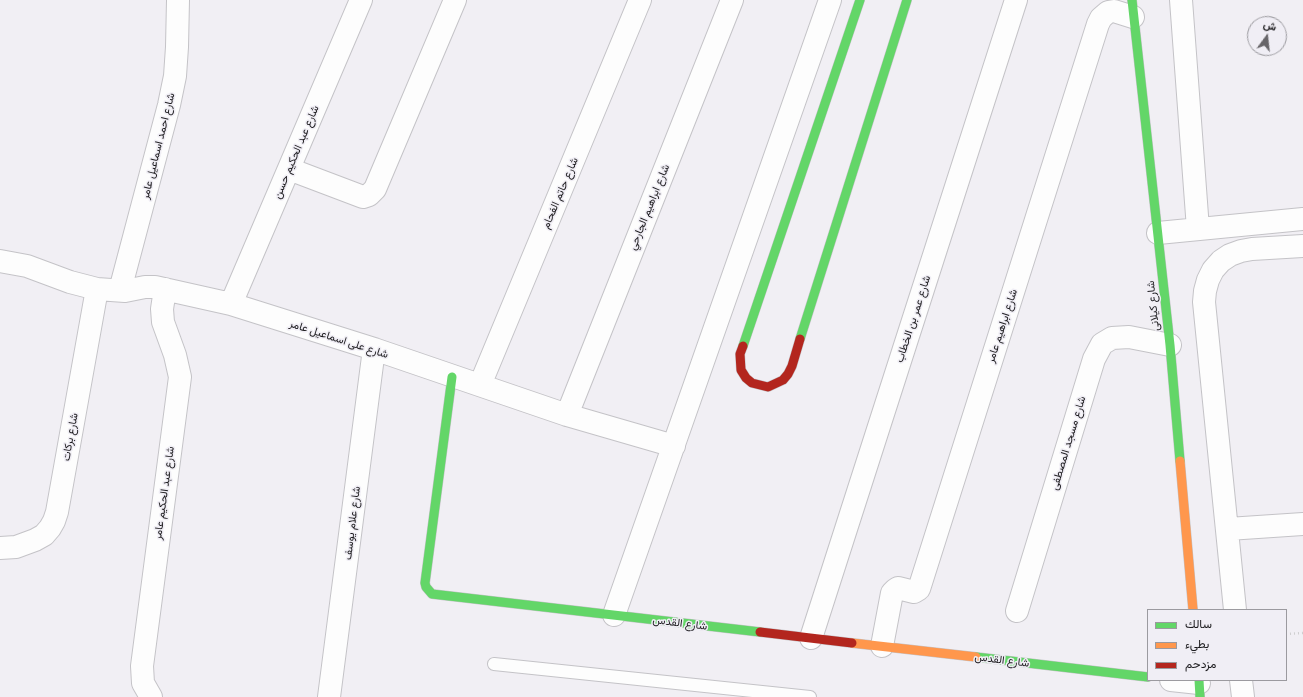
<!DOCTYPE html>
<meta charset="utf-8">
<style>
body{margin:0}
#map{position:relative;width:1303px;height:697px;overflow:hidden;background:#f1eff4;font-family:"Golos Text",Vazirmatn,sans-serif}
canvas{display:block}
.legend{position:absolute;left:1147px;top:609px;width:140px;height:72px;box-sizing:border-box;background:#f0eef5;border:1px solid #9b9a9f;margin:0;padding:5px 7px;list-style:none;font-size:12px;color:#1c1b1e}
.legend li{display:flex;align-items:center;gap:8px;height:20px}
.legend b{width:20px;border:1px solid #9b9a9f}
.north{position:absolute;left:1247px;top:16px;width:40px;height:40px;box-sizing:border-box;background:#f0eef5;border:1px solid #9b9a9f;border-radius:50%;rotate:15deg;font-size:11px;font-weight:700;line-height:16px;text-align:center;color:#1c1b1e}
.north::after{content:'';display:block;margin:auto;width:14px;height:18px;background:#676569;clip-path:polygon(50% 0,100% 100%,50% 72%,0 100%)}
</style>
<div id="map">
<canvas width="1303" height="697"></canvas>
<ul class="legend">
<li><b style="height:5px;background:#63d668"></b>سالك</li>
<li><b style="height:5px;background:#ff974d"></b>بطيء</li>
<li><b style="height:5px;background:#b3261e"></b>مزدحم</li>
</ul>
<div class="north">ش</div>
</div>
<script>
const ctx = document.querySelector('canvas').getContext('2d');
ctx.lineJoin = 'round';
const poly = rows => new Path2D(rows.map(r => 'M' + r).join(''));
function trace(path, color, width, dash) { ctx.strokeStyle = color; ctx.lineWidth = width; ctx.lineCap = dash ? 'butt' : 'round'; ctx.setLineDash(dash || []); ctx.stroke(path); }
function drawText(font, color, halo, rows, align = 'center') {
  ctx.font = font + ' "Golos Text",Vazirmatn,sans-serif'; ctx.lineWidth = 3; ctx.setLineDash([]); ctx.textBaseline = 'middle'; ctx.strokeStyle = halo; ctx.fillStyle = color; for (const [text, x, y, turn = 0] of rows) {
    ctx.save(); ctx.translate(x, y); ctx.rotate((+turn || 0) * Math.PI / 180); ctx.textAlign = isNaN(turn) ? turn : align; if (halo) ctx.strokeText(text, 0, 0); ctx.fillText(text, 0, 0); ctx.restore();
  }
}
const path = poly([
 [1286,634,1303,633]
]);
const lane = poly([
 [494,664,810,697]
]);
const street = poly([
 [1181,0,1198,229],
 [289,169,363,197,369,195,375,189,455,0],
 [1158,233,1303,219],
 [0,261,27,266,70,282,97,289,125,291,145,287,155,287,231,304,374,349,567,415,674,446],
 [120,290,169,105,175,76,177,47,178,0],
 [231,304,361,0],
 [480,385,640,0],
 [567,415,732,0],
 [1228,529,1303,524],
 [0,548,16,547,35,540,44,535,50,528,54,521,57,512,97,289],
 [1235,610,1204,302,1205,291,1208,280,1213,270,1221,261,1230,255,1241,251,1252,249,1303,246],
 [1017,611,1094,359,1102,344,1112,338,1129,337,1170,345],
 [614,615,830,0],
 [811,638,1016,0],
 [882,646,892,593,895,590,898,588,914,592,919,589,1098,24,1101,18,1108,12,1114,11,1133,17],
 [1171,680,1199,683],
 [1241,680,1243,697],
 [151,697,143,683,142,666,180,377,175,355,163,322,162,309,165,289],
 [329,697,374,349]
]);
const fast = poly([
 [1132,0,1170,345,1180,461],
 [800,339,907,0],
 [743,346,860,0],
 [452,377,425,583,426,587,432,594,760,632],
 [976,657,1148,677],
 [1199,680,1200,697]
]);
const slow = poly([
 [1180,461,1193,610],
 [852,643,976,657]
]);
const jam = poly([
 [743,346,740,354,741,370,746,378,752,383,768,387,783,380,788,374,792,366,800,339],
 [760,632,852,643]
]);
const streetNames = [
 ["شارع احمد اسماعيل عامر",158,146,-76],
 ["شارع عبد الحكيم حسن",296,152,-67],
 ["شارع حاتم الفحام",560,193,-67],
 ["شارع ابراهيم الجارحي",649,207,-68],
 ["شارع كيلانى",1153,306,-96],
 ["شارع عمر بن الخطاب",913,319,-72],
 ["شارع ابراهيم عامر",1002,326,-72],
 ["شارع على اسماعيل عامر",339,339,18],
 ["شارع بركات",70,437,-80],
 ["شارع مسجد المصطفى",1068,443,-73],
 ["شارع عبد الحكيم عامر",164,493,-82],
 ["شارع علام يوسف",352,523,-83],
 ["شارع القدس",680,623,7],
 ["شارع القدس",1002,660,7]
];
trace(lane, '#c4c3c7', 14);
trace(street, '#c4c3c7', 24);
trace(fast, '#c4c3c7', 10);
trace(slow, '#c4c3c7', 10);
trace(jam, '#c4c3c7', 10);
trace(path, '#cfcfd0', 2.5, [1, 3]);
trace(lane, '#fdfdfd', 12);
trace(street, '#fdfdfd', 22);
trace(fast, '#63d668', 9);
trace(slow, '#ff974d', 9);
trace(jam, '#b3261e', 9);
drawText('11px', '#1c1b1e', '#f0eef5', streetNames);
</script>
